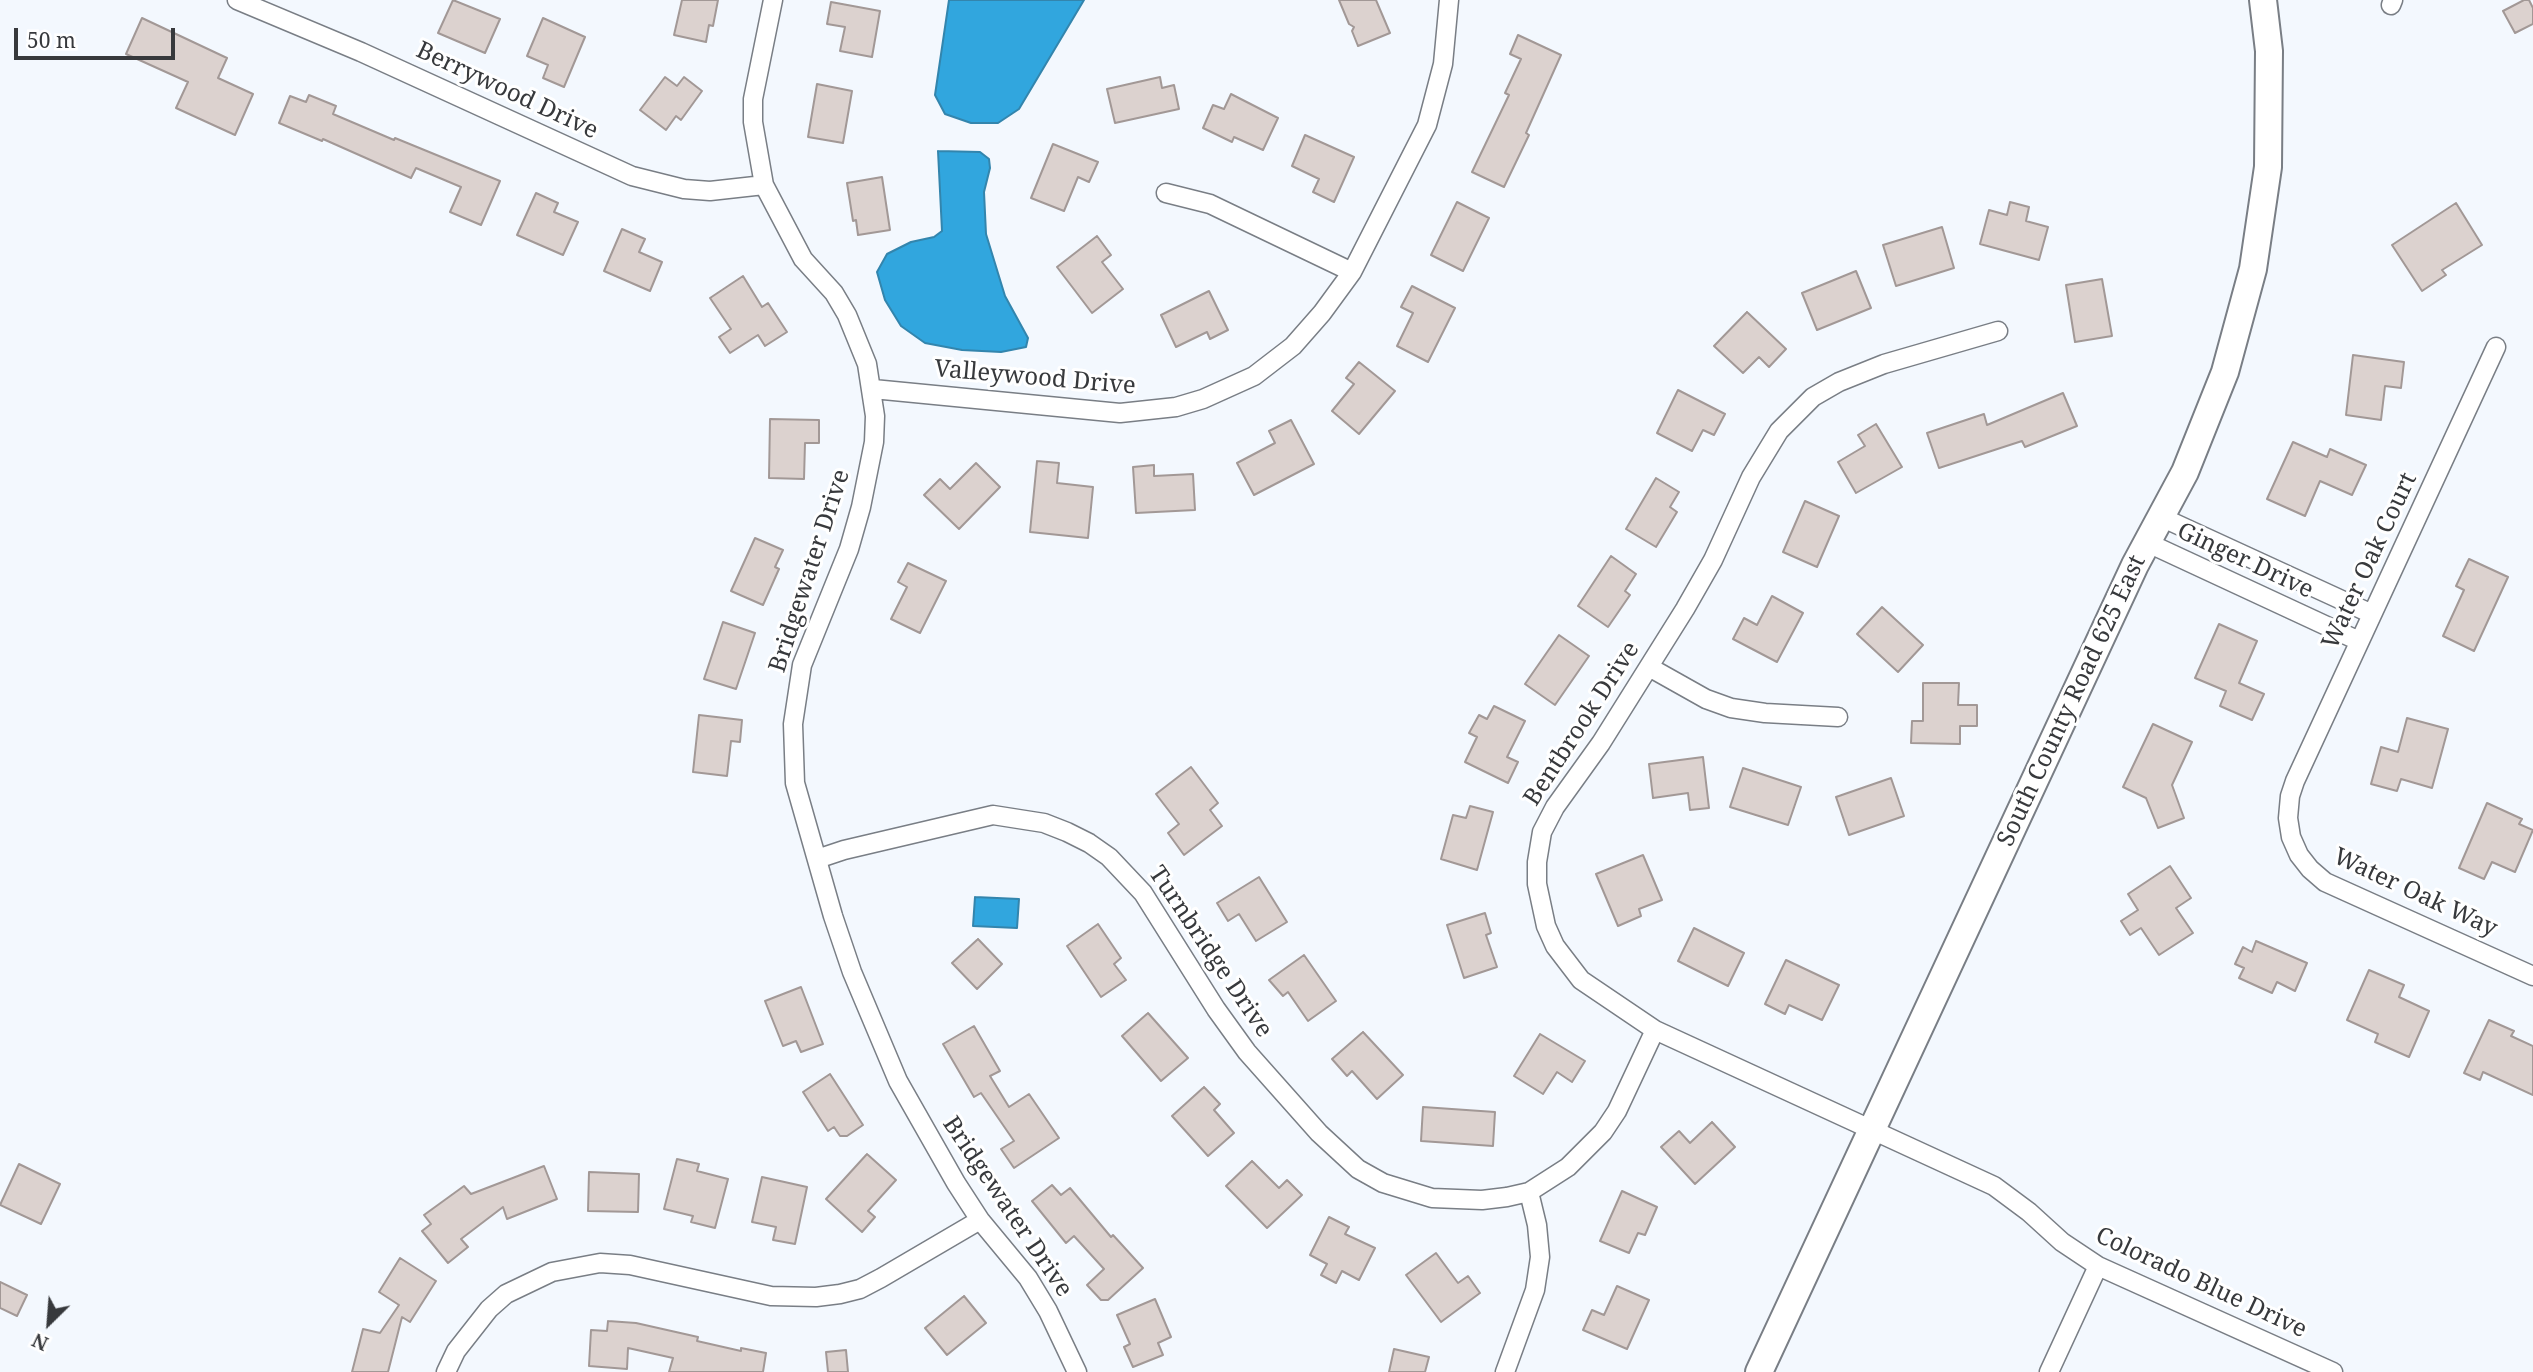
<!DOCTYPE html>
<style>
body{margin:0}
#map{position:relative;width:2533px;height:1372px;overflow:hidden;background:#f3f8fe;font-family:"Noto Serif",serif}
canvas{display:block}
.north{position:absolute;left:14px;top:1288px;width:70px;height:70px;-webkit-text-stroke:5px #fff;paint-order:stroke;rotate:205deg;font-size:19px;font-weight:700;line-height:28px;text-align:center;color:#37393c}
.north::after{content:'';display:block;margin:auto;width:24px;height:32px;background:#37393c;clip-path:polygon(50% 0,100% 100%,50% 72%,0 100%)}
.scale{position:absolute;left:14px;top:28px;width:161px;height:32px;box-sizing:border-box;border:4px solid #37393c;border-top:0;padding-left:9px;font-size:21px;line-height:24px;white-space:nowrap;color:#37393c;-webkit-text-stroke:5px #fff;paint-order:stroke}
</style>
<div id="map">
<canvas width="2533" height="1372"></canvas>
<div class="north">N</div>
<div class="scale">50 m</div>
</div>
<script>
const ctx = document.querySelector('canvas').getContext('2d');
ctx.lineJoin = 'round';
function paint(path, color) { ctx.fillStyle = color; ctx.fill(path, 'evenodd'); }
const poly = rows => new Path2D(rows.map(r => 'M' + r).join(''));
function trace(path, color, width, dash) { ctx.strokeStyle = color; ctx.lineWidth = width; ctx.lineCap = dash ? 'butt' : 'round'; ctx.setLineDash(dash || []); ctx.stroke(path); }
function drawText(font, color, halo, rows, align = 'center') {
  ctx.font = font + ' "Noto Serif",serif'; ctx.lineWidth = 6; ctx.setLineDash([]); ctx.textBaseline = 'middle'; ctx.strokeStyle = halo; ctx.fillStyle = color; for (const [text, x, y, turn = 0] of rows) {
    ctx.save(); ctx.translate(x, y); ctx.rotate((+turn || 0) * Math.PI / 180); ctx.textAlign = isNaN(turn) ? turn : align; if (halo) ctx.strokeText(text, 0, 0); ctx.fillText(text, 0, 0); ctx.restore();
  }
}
const water = poly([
 [949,0,1084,0,1019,109,998,123,971,123,945,114,935,95,949,0],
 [938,151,980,152,989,159,990,168,984,192,986,234,1005,296,1028,338,1026,347,1001,352,962,350,925,343,901,326,885,300,877,272,887,254,911,242,934,237,942,231,938,151],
 [975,897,1019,899,1017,928,973,926,975,897]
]);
const building = poly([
 [453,0,500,19,485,53,438,33,453,0],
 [682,0,718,0,713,26,709,25,706,42,674,35,682,0],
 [1339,0,1376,0,1390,33,1358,46,1352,31,1354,27,1349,24,1339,0],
 [2524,0,2529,0,2533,8,2533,24,2515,33,2503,11,2524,0],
 [831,2,880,11,872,57,840,51,845,27,827,24,831,2],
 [142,18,227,58,218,78,253,94,235,135,176,108,188,82,126,54,142,18],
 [543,18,585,37,564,87,543,78,548,65,527,56,543,18],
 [1518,35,1561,55,1526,133,1529,135,1504,187,1472,172,1509,95,1505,93,1521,59,1510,54,1518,35],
 [665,77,677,86,684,77,702,91,681,120,676,116,666,130,640,110,665,77],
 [1160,77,1162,88,1174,85,1179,109,1115,123,1107,89,1160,77],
 [817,84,852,91,843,143,808,137,817,84],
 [1231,94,1278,118,1263,150,1234,137,1232,142,1203,128,1213,105,1224,109,1231,94],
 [309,95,336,106,333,114,394,140,395,138,500,181,481,225,450,212,461,187,416,168,411,178,323,139,322,141,279,123,290,96,306,102,309,95],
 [1305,135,1354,157,1334,202,1313,192,1319,179,1292,166,1305,135],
 [1053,144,1098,162,1089,182,1078,177,1064,211,1031,198,1053,144],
 [882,177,890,230,858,235,856,220,853,221,847,183,882,177],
 [536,193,558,203,554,212,578,222,563,255,517,235,536,193],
 [1457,202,1489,218,1463,271,1431,255,1457,202],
 [2010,202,2029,207,2026,221,2048,227,2039,260,1980,244,1989,210,2007,215,2010,202],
 [2456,203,2482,245,2442,270,2446,275,2422,291,2392,245,2456,203],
 [1942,227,1954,268,1896,286,1883,245,1942,227],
 [622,229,645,239,639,252,662,262,650,291,604,271,622,229],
 [1097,236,1111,255,1102,262,1123,289,1092,313,1057,267,1097,236],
 [1856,271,1871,308,1817,330,1802,293,1856,271],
 [743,276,762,307,768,303,787,332,765,346,758,335,730,353,719,337,731,329,710,298,743,276],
 [2102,279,2112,336,2075,342,2066,285,2102,279],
 [1412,286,1455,308,1428,362,1397,346,1413,313,1401,307,1412,286],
 [1209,291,1228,330,1210,339,1207,332,1176,347,1161,315,1209,291],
 [1747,312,1786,349,1769,367,1759,357,1743,373,1714,346,1747,312],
 [2353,355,2404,362,2401,388,2385,386,2381,420,2346,415,2353,355],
 [1359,362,1395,391,1359,434,1332,411,1354,384,1346,378,1359,362],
 [1678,390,1725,414,1714,435,1703,430,1692,451,1657,433,1678,390],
 [2063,393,2077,426,2025,447,2022,441,1939,468,1927,433,1984,414,1987,425,2063,393],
 [770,419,819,420,819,443,805,443,804,479,769,478,770,419],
 [1291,420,1314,464,1254,495,1237,463,1275,443,1269,431,1291,420],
 [1876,424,1902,467,1856,493,1838,462,1865,446,1858,435,1876,424],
 [2293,442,2327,457,2330,449,2366,465,2352,495,2320,481,2305,516,2267,499,2293,442],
 [1037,461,1059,463,1057,483,1093,487,1088,538,1030,532,1037,461],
 [976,463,1000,487,959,529,924,495,940,479,950,489,976,463],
 [1154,465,1154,476,1193,474,1195,510,1136,513,1133,467,1154,465],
 [1656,478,1679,492,1670,507,1677,512,1656,547,1626,529,1656,478],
 [1805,501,1839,516,1817,567,1783,552,1805,501],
 [755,538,783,550,775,567,779,569,763,605,731,591,755,538],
 [1611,556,1636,574,1625,591,1630,595,1608,627,1578,606,1611,556],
 [2469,559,2508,577,2474,651,2443,636,2464,590,2456,586,2469,559],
 [908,563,946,581,920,633,891,619,907,587,898,582,908,563],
 [1772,596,1803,613,1777,662,1733,639,1744,618,1757,625,1772,596],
 [1882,607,1923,645,1898,672,1857,634,1882,607],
 [723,622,755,633,736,689,704,679,723,622],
 [2219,624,2257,641,2239,683,2264,694,2252,720,2220,706,2226,691,2195,678,2219,624],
 [1559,635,1589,656,1555,705,1525,684,1559,635],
 [1923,683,1959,683,1958,705,1977,705,1977,726,1960,726,1960,744,1911,743,1912,721,1923,721,1923,683],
 [1494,706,1525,721,1507,757,1518,762,1508,783,1465,762,1477,737,1469,733,1479,715,1487,719,1494,706],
 [699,715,742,720,740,742,731,741,727,776,693,772,699,715],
 [2407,718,2448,729,2432,788,2401,779,2397,791,2371,784,2381,747,2398,752,2407,718],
 [2153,724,2192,742,2172,785,2184,818,2158,828,2146,798,2123,787,2153,724],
 [1703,757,1709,808,1690,810,1688,793,1653,798,1649,764,1703,757],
 [1191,767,1218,803,1210,810,1222,826,1184,855,1168,833,1179,824,1156,794,1191,767],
 [1743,768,1801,787,1788,825,1730,807,1743,768],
 [1891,778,1904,816,1849,835,1836,797,1891,778],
 [2487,803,2522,819,2519,824,2533,830,2515,872,2492,862,2484,879,2459,868,2487,803],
 [1470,806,1493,812,1477,870,1441,859,1453,815,1466,818,1470,806],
 [1643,855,1662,900,1639,909,1641,916,1618,926,1596,874,1643,855],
 [2170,866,2191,898,2176,908,2193,933,2159,955,2141,928,2130,935,2121,921,2138,910,2128,894,2170,866],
 [1259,877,1287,922,1256,941,1239,914,1228,921,1217,903,1259,877],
 [1485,913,1491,933,1486,935,1497,967,1464,978,1447,925,1485,913],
 [1098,924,1121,958,1114,964,1126,980,1101,997,1067,946,1098,924],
 [1694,928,1744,953,1728,986,1678,961,1694,928],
 [978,939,1002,964,977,989,952,963,978,939],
 [2256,941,2307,963,2295,991,2277,982,2272,993,2239,978,2244,968,2235,964,2243,947,2252,952,2256,941],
 [1304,955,1336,1001,1308,1021,1288,992,1283,996,1269,980,1304,955],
 [1786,960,1839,985,1822,1020,1789,1005,1785,1014,1765,1004,1786,960],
 [2369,970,2404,985,2399,997,2429,1011,2409,1057,2375,1042,2378,1034,2347,1020,2369,970],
 [801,987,823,1044,801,1052,796,1041,783,1046,765,1001,801,987],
 [1148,1013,1188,1058,1161,1081,1122,1036,1148,1013],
 [2489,1020,2514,1031,2511,1036,2533,1046,2533,1095,2483,1072,2480,1080,2464,1073,2489,1020],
 [974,1026,1000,1071,990,1076,1009,1107,1029,1094,1059,1138,1014,1168,1001,1149,1014,1141,981,1093,974,1097,943,1044,974,1026],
 [1363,1032,1403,1075,1377,1099,1352,1071,1347,1076,1332,1059,1363,1032],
 [1540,1034,1585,1061,1572,1082,1557,1072,1543,1094,1514,1076,1540,1034],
 [830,1074,863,1125,847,1136,840,1136,834,1127,828,1131,803,1092,830,1074],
 [1204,1087,1220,1104,1214,1110,1234,1133,1208,1156,1172,1116,1204,1087],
 [1423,1107,1495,1112,1493,1146,1421,1141,1423,1107],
 [1712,1122,1735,1147,1695,1184,1661,1147,1679,1131,1690,1143,1712,1122],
 [867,1154,896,1180,868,1211,875,1217,862,1232,826,1199,867,1154],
 [677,1159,699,1164,697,1171,728,1179,715,1228,691,1222,693,1216,664,1209,677,1159],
 [1252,1161,1279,1188,1287,1180,1302,1195,1267,1228,1226,1186,1252,1161],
 [19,1164,60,1184,41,1224,0,1205,19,1164],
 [544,1166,557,1199,507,1219,503,1207,461,1239,468,1247,448,1263,422,1231,431,1224,424,1215,464,1186,471,1194,544,1166],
 [589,1172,639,1174,638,1212,588,1211,589,1172],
 [762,1177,807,1187,795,1244,773,1240,776,1227,752,1222,762,1177],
 [1052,1185,1061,1195,1070,1188,1111,1237,1113,1235,1143,1268,1108,1300,1101,1300,1087,1285,1104,1269,1074,1236,1066,1243,1032,1201,1052,1185],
 [1622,1191,1657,1207,1645,1235,1638,1233,1629,1253,1600,1241,1622,1191],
 [1329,1217,1349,1227,1345,1234,1375,1248,1359,1280,1342,1271,1336,1283,1321,1275,1327,1264,1310,1255,1329,1217],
 [1436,1253,1458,1283,1468,1276,1480,1293,1441,1322,1406,1275,1436,1253],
 [400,1258,436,1281,410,1322,402,1317,388,1372,352,1372,363,1329,380,1333,399,1305,379,1292,400,1258],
 [0,1282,27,1295,17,1316,0,1308,0,1282],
 [1617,1286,1649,1300,1627,1349,1583,1330,1592,1310,1604,1315,1617,1286],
 [964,1296,986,1323,947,1355,925,1328,964,1296],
 [1155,1299,1171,1337,1158,1343,1163,1355,1133,1367,1124,1347,1130,1344,1117,1315,1155,1299],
 [608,1321,636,1323,698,1337,697,1341,741,1351,741,1348,766,1353,763,1372,669,1372,673,1358,628,1348,627,1369,589,1366,591,1330,607,1331,608,1321],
 [1394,1349,1429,1357,1425,1372,1389,1372,1394,1349],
 [846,1350,848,1372,828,1372,826,1352,846,1350]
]);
const street = poly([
 [237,0,361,52,632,176,684,189,710,191,764,185],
 [773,0,753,99,753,122,764,185,803,259,834,293,847,315,867,364,875,416,874,442,861,507,849,549,802,665,793,724,795,783,833,916,852,972,898,1081,956,1183,980,1220,1028,1278,1048,1311,1077,1372],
 [2391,5,2393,0],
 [1166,193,1210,204,1352,272],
 [1998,331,1884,364,1839,382,1813,397,1779,431,1751,477,1713,560,1685,609,1601,743,1555,807,1542,832,1537,862,1537,884,1546,926,1555,946,1581,980,1655,1030,1994,1186,2029,1212,2062,1242,2098,1266,2333,1372],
 [2496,347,2295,781,2290,796,2288,818,2291,837,2299,855,2310,869,2325,882,2533,976],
 [873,389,1120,413,1176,407,1203,399,1254,376,1293,346,1322,313,1352,272,1427,125,1443,64,1449,0],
 [2161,517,2372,614],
 [2148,543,2359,641],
 [1649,667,1706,699,1731,708,1765,713,1838,717],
 [817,859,844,850,993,815,1044,823,1067,832,1089,843,1109,857,1143,893,1216,1009,1247,1052,1319,1133,1358,1169,1383,1183,1432,1198,1482,1200,1507,1197,1529,1192,1568,1167,1603,1132,1617,1111,1655,1030],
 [446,1372,456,1351,489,1309,506,1294,552,1272,600,1263,630,1265,771,1296,816,1297,840,1294,860,1289,881,1278,980,1220],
 [1505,1372,1535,1290,1540,1257,1537,1225,1529,1192],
 [2049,1372,2098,1266]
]);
const secondary = poly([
 [1759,1372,2135,565,2185,472,2225,372,2253,269,2268,167,2269,51,2263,0]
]);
const streetNames = [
 ["Berrywood Drive",507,91,25],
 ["Valleywood Drive",1035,378,5],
 ["Ginger Drive",2245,561,25],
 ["Water Oak Court",2370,561,-65],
 ["Bridgewater Drive",810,571,-72],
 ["South County Road 625 East",2072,701,-65],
 ["Bentbrook Drive",1582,724,-57],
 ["Water Oak Way",2415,893,25],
 ["Turnbridge Drive",1210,952,56],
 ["Bridgewater Drive",1007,1207,56],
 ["Colorado Blue Drive",2201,1283,25]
];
paint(water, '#31a6de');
trace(water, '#3385ad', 2);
paint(building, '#dcd2cf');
trace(building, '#a29896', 2);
trace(street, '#797e85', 21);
trace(secondary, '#797e85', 30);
trace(street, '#fff', 18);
trace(secondary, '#fff', 26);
drawText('24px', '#37393c', '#fff', streetNames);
</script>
